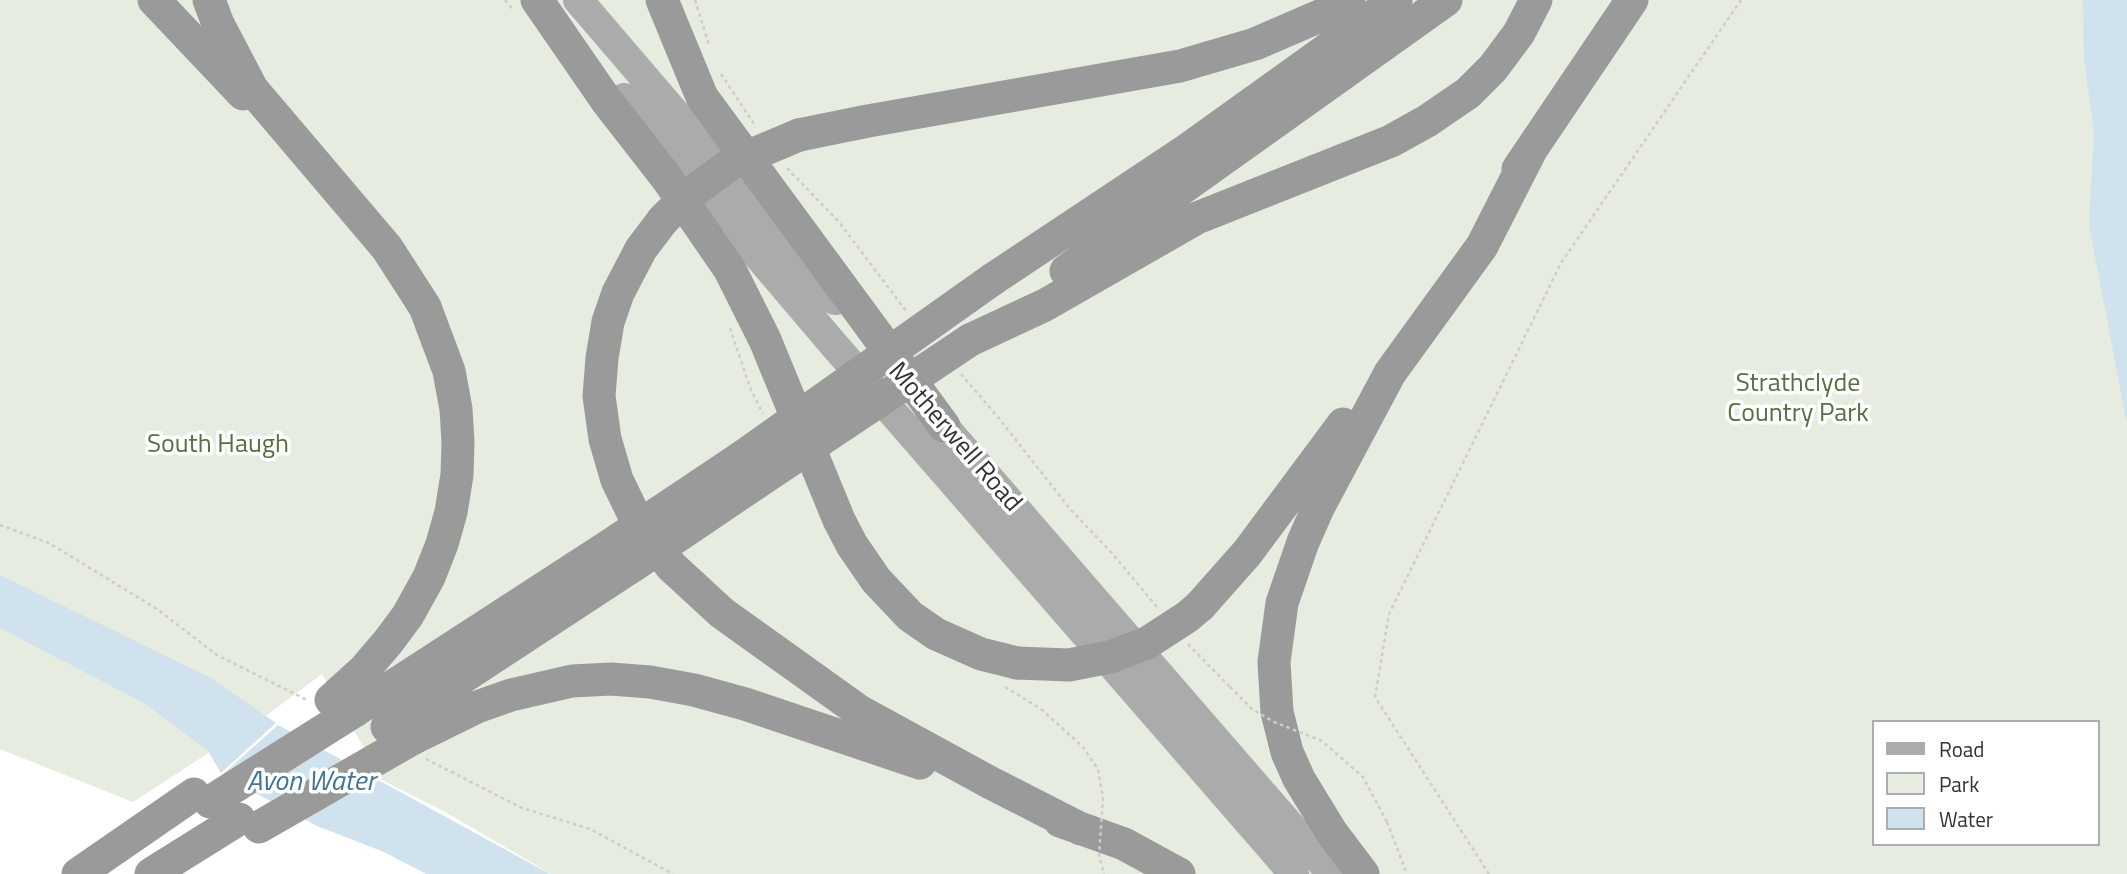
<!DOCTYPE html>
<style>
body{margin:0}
#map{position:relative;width:2127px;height:874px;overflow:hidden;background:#fff;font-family:"Titillium Web",sans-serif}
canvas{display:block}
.legend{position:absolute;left:1872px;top:720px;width:228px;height:126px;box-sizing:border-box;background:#fff;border:2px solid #adadad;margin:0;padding:9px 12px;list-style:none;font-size:21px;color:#333}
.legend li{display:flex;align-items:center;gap:14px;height:35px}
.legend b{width:35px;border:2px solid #adadad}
</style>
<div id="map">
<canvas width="2127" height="874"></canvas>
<ul class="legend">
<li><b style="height:9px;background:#ababab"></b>Road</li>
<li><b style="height:19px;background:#e6ecdf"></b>Park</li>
<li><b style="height:19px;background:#cfe2ee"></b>Water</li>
</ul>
</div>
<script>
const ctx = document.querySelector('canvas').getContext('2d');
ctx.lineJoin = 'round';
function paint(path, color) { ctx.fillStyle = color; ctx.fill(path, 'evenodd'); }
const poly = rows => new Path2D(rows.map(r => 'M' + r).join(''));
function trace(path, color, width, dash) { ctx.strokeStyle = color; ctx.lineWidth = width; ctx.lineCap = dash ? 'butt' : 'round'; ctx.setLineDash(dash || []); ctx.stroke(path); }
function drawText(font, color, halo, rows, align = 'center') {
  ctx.font = font + ' "Titillium Web",sans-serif'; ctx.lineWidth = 7; ctx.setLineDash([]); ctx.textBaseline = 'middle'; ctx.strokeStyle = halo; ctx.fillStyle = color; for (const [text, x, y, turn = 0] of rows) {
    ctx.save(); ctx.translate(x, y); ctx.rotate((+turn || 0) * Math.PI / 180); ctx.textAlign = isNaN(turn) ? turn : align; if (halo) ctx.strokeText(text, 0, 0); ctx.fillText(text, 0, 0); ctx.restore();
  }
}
const green = poly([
 [0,0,2127,0,2127,874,551,874,447,813,382,780,322,674,267,715,133,802,0,749],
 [1873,722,2097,722,2097,844,1873,844]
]);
const water = poly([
 [2083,0,2127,0,2127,424,2089,225,2094,132,2084,60],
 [0,575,211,678,276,723,221,773,208,751,144,703,0,628],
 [278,725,550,874,426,874,384,852,317,826,222,775]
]);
const path = poly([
 [505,0,514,11],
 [695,0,709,45],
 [721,74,756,127],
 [787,168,839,222,906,311],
 [730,328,751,390,763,414],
 [961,374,997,416,1070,509,1111,552,1157,607],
 [0,525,49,543,157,609,217,655,307,700],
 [1188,644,1230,687],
 [1005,687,1041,709],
 [426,759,522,808,590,829,673,874],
 [1387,822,1407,874],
 [1489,874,1375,697,1389,614,1561,263,1741,0]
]);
const primary = poly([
 [578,0,835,300],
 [624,98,834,345,1294,874],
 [929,409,1332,874]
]);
const motorway = poly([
 [154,0,243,94],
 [209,0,218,24,252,89,387,248,425,307,449,371,456,409,458,442,457,475,451,512,442,544,429,577,408,615,388,642,364,670,331,700],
 [537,0,606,100,666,177,730,270,765,340,839,520,852,545,876,580,910,616,936,634,981,654,1017,663],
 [662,0,702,97,944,426],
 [799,135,868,121,1180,66,1255,44,1322,15,1349,0],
 [1518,169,1632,0],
 [663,220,641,249,618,293,608,322,602,358,599,396,605,439,617,480,634,515,650,539,671,566,722,613,859,711,989,782,1081,829],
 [1066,271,1446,0],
 [993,279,1187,150,1396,0],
 [970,340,1045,305,1197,218,1391,141,1427,121,1468,93,1493,68,1519,33,1536,0],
 [660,512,742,457],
 [679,535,756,483],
 [1200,606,1247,553,1343,424],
 [356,710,618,540],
 [387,727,634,565],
 [412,739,477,707,511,695,572,681,611,679,650,682,694,690,745,704,920,763],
 [1060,821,1124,844,1179,874],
 [78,874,194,794],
 [151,874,239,819],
 [1363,874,1332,833,1299,779,1287,752,1277,712,1274,662,1282,603,1303,542,1318,508,1390,373,1482,246,1531,150]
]);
const pathBridge = poly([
 [1230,687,1252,709,1274,722,1322,741,1363,777,1387,822],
 [1041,709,1083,747,1098,769,1103,798,1099,855,1104,874]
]);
const motorwayBridge = poly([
 [663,220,687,196,732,163,799,135],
 [742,457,993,279],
 [756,483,970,340],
 [618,540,660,512],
 [634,565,679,535],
 [1017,663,1069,665,1110,657,1147,643,1187,617,1200,606],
 [210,802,356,710],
 [259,827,412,739]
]);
const parkNames = [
 ["Strathclyde",1798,385],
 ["Country Park",1798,415],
 ["South Haugh",218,446]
];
const streetNames = [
 ["Motherwell Road",954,438,49]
];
const waterNames = [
 ["Avon Water",311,783]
];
paint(green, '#e6ecdf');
paint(water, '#cfe2ee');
trace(path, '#cdcdcd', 2.5, [3.5, 3.5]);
trace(primary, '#ababab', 30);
trace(motorway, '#9a9a9a', 33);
trace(pathBridge, '#cdcdcd', 2.5, [3.5, 3.5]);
trace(motorwayBridge, '#9a9a9a', 33);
drawText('26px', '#56703f', '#fff', parkNames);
drawText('26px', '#333', '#fff', streetNames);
drawText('italic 28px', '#3f7597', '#fff', waterNames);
</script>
